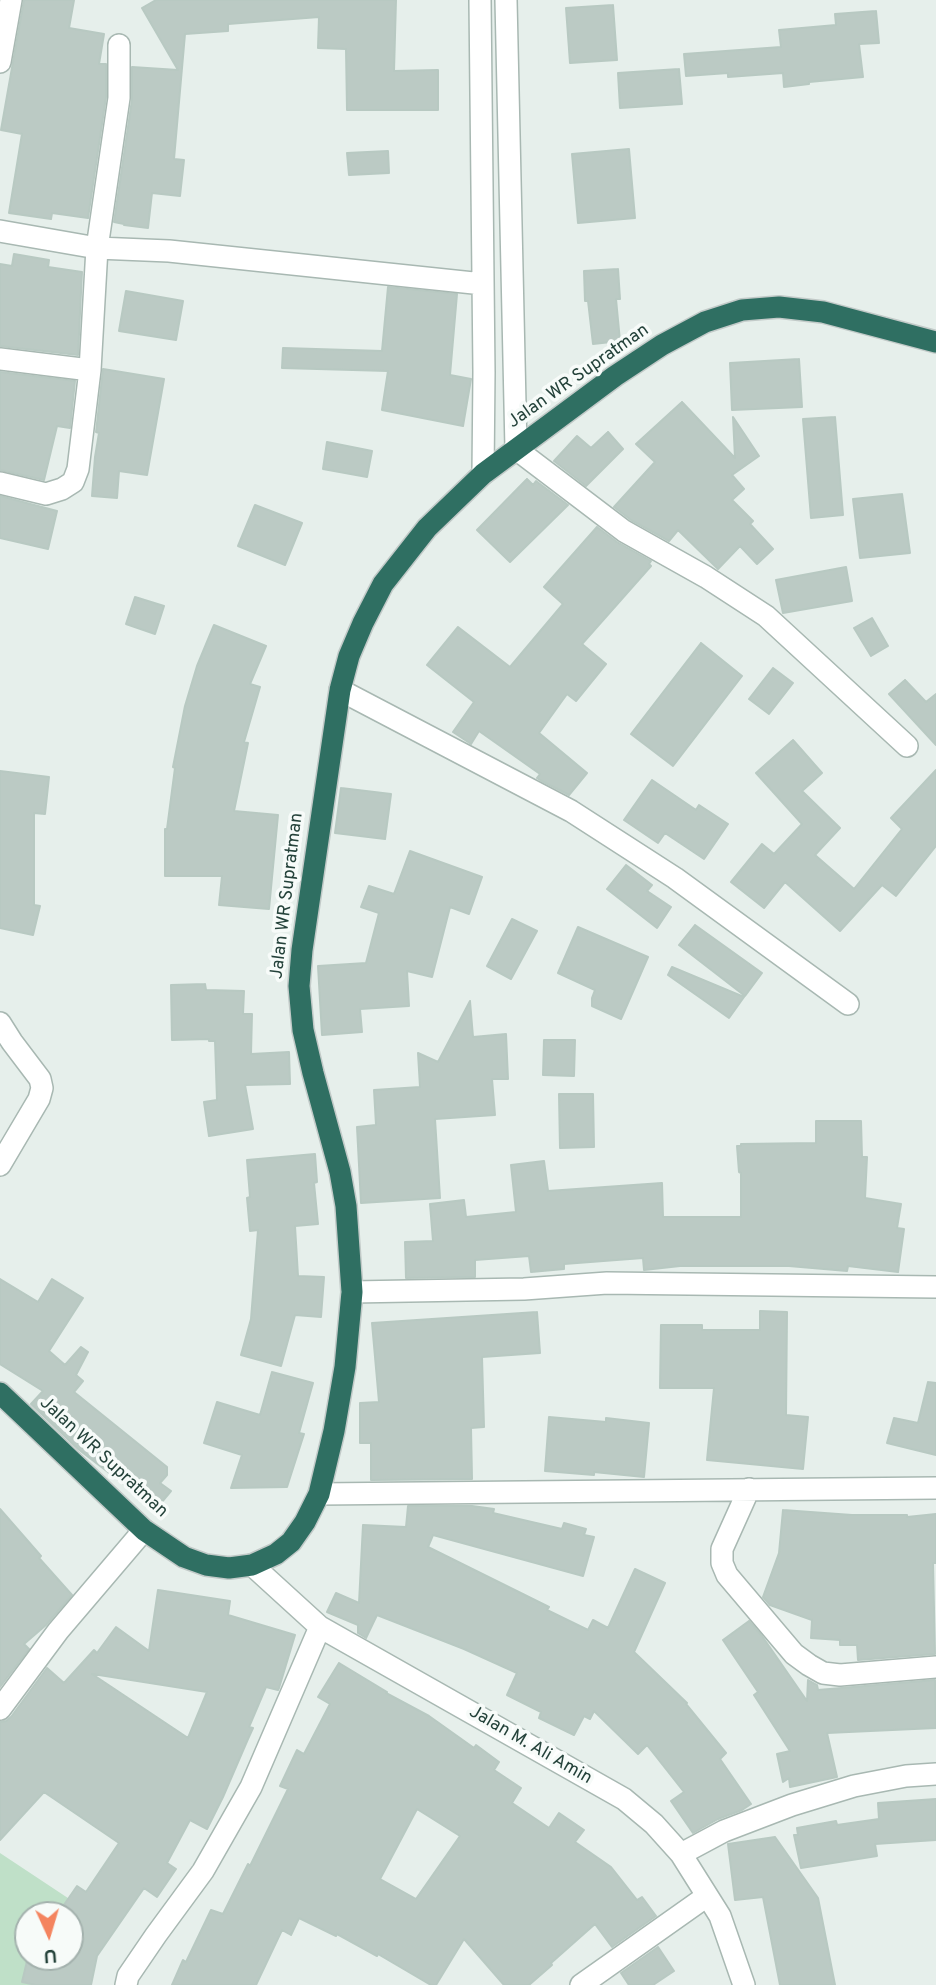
<!DOCTYPE html>
<style>
body{margin:0}
#map{position:relative;width:936px;height:1985px;overflow:hidden;background:#e6efeb;font-family:Overpass,sans-serif}
canvas{display:block}
.north{position:absolute;left:14px;top:1901px;width:70px;height:70px;box-sizing:border-box;background:#f7fbf9;border:2px solid #a3b1ad;border-radius:50%;rotate:176deg;font-size:19px;font-weight:700;line-height:28px;text-align:center;color:#24423a}
.north::after{content:'';display:block;margin:auto;width:24px;height:32px;background:#f4845f;clip-path:polygon(50% 0,100% 100%,50% 72%,0 100%)}
</style>
<div id="map">
<canvas width="936" height="1985"></canvas>
<div class="north">U</div>
</div>
<script>
const ctx = document.querySelector('canvas').getContext('2d');
ctx.lineJoin = 'round';
function paint(path, color) { ctx.fillStyle = color; ctx.fill(path, 'evenodd'); }
const poly = rows => new Path2D(rows.map(r => 'M' + r).join(''));
function trace(path, color, width, dash) { ctx.strokeStyle = color; ctx.lineWidth = width; ctx.lineCap = dash ? 'butt' : 'round'; ctx.setLineDash(dash || []); ctx.stroke(path); }
function drawText(font, color, halo, rows, align = 'center') {
  ctx.font = font + ' Overpass,sans-serif'; ctx.lineWidth = 7; ctx.setLineDash([]); ctx.textBaseline = 'middle'; ctx.strokeStyle = halo; ctx.fillStyle = color; for (const [text, x, y, turn = 0] of rows) {
    ctx.save(); ctx.translate(x, y); ctx.rotate((+turn || 0) * Math.PI / 180); ctx.textAlign = isNaN(turn) ? turn : align; if (halo) ctx.strokeText(text, 0, 0); ctx.fillText(text, 0, 0); ctx.restore();
  }
}
const green = poly([
 [0,1853,86,1910,62,1985,0,1985],
 [28,1915,70,1915,70,1957,28,1957]
]);
const building = poly([
 [24,0,74,0,69,28,104,34,99,64,106,64,106,97,88,218,52,213,51,219,9,213,22,134,1,130,24,0],
 [156,0,396,0,394,71,438,70,438,110,347,110,346,49,318,48,319,17,228,24,228,31,185,34,174,159,184,160,180,196,152,193,148,228,124,225,124,224,114,222,132,100,132,67,178,70,142,8,156,0],
 [613,5,617,60,570,63,566,8,613,5],
 [876,11,879,43,859,44,863,77,809,82,809,84,784,87,783,73,728,77,728,73,686,76,684,54,781,47,779,30,836,25,835,14,876,11],
 [679,69,682,104,620,108,618,73,679,69],
 [629,149,635,218,578,223,572,154,629,149],
 [388,151,389,173,349,175,347,153,388,151],
 [14,254,49,260,48,267,82,272,78,355,0,346,0,264,12,266,14,254],
 [618,269,620,299,616,299,620,341,593,344,588,301,585,301,584,271,618,269],
 [388,287,457,294,450,375,471,379,463,426,382,410,388,371,282,368,283,348,382,351,388,287],
 [126,291,183,301,176,340,119,331,126,291],
 [799,359,802,407,732,410,730,363,799,359],
 [103,369,164,379,147,475,119,471,117,498,92,496,95,457,99,433,96,432,103,369],
 [0,372,75,381,70,428,57,426,44,480,0,470,0,372],
 [682,402,735,458,733,417,759,456,732,475,744,489,732,500,753,521,750,524,773,549,757,564,740,546,718,569,678,530,669,541,631,520,614,507,655,462,636,444,682,402],
 [835,417,843,515,811,518,803,419,835,417],
 [608,432,623,449,586,486,554,461,577,436,591,448,608,432],
 [327,442,372,451,367,477,323,469,327,442],
 [527,479,533,485,536,481,568,505,510,562,477,530,527,479],
 [902,494,910,553,860,558,853,499,902,494],
 [0,496,57,511,48,549,0,538,0,496],
 [255,505,302,523,285,565,238,546,255,505],
 [597,527,617,542,651,561,649,564,651,566,582,644,606,664,576,701,567,694,539,733,587,773,569,795,540,780,537,778,540,774,479,731,471,744,453,732,474,702,427,665,458,627,510,667,563,604,544,587,597,527],
 [846,567,852,601,783,613,776,580,846,567],
 [135,597,164,606,155,634,126,624,135,597],
 [872,618,888,646,871,656,854,628,872,618],
 [214,625,266,646,250,684,260,687,244,742,248,743,234,811,278,815,269,909,219,905,222,876,165,876,165,829,167,829,175,768,173,767,185,706,197,666,214,625],
 [701,643,742,676,673,766,631,734,701,643],
 [773,668,793,683,769,714,749,699,773,668],
 [905,680,926,702,936,694,936,745,889,694,905,680],
 [793,740,822,773,802,791,840,828,815,855,854,889,902,829,891,818,936,770,936,846,896,896,882,885,840,931,785,882,764,908,731,882,762,844,774,854,802,824,756,773,793,740],
 [0,771,49,777,45,814,34,813,34,905,40,906,33,935,0,928,0,771],
 [652,780,696,810,699,805,728,824,704,859,665,833,658,843,624,820,652,780],
 [341,788,391,794,385,839,335,833,341,788],
 [410,851,482,877,469,914,450,907,432,977,407,971,409,1006,360,1009,362,1032,322,1035,318,966,366,963,379,913,361,907,369,886,394,894,410,851],
 [626,865,652,885,647,891,671,907,657,928,607,889,626,865],
 [512,919,537,931,511,979,487,966,512,919],
 [695,925,762,973,745,996,679,945,695,925],
 [578,927,648,957,621,1019,592,1006,592,998,595,990,558,973,578,927],
 [672,967,744,997,729,1018,668,975,672,967],
 [205,984,206,990,244,991,243,1014,252,1014,251,1054,289,1052,290,1084,245,1085,253,1129,209,1136,204,1102,217,1100,215,1041,209,1041,209,1039,172,1040,171,985,205,984],
 [470,1001,473,1037,506,1034,508,1079,492,1079,495,1115,435,1119,440,1198,361,1203,357,1127,376,1125,374,1090,420,1087,418,1053,438,1062,470,1001],
 [544,1040,575,1040,574,1076,543,1075,544,1040],
 [559,1094,593,1094,594,1147,560,1148,559,1094],
 [816,1121,861,1121,862,1157,867,1157,865,1198,901,1204,897,1228,904,1229,898,1272,848,1266,847,1271,789,1266,680,1266,644,1270,643,1258,564,1264,564,1269,531,1272,529,1256,475,1260,475,1277,406,1278,405,1242,433,1241,430,1204,464,1200,466,1217,516,1212,511,1165,544,1161,548,1191,662,1183,663,1217,741,1217,741,1173,739,1172,737,1146,741,1146,741,1144,816,1143,816,1121],
 [315,1154,317,1182,314,1183,318,1224,295,1226,298,1276,324,1277,321,1317,295,1315,281,1366,241,1355,251,1319,258,1230,250,1231,247,1198,250,1197,247,1160,315,1154],
 [0,1279,38,1302,52,1279,83,1298,49,1351,65,1365,81,1347,88,1352,76,1375,83,1381,74,1392,167,1467,167,1475,160,1483,171,1491,156,1509,78,1449,31,1404,43,1391,0,1364,0,1279],
 [760,1311,787,1312,786,1415,808,1417,803,1469,707,1460,714,1388,660,1388,661,1325,702,1325,702,1330,760,1330,760,1311],
 [537,1312,540,1353,482,1357,484,1427,471,1428,472,1479,371,1480,371,1443,360,1443,360,1403,379,1402,372,1323,537,1312],
 [272,1372,313,1383,299,1433,304,1434,287,1487,231,1488,242,1455,204,1443,217,1402,260,1415,272,1372],
 [928,1382,936,1383,936,1455,887,1443,894,1418,918,1423,928,1382],
 [549,1417,606,1422,606,1418,649,1423,644,1477,594,1472,594,1475,545,1471,549,1417],
 [408,1506,472,1506,494,1509,493,1513,562,1529,564,1523,586,1529,584,1535,594,1537,583,1576,433,1535,428,1547,549,1607,547,1610,588,1630,593,1620,608,1628,635,1569,665,1583,634,1652,687,1703,686,1704,726,1753,720,1759,751,1804,742,1810,718,1819,693,1833,671,1801,684,1792,647,1745,638,1754,594,1711,590,1719,584,1716,574,1735,539,1718,541,1712,507,1695,517,1673,464,1649,377,1615,366,1638,358,1633,358,1625,327,1612,336,1593,359,1603,363,1525,406,1527,408,1506],
 [0,1509,41,1556,39,1558,72,1595,46,1625,24,1644,29,1649,0,1687,0,1509],
 [783,1510,852,1515,907,1515,907,1517,936,1514,936,1563,933,1563,935,1654,858,1660,857,1645,840,1645,840,1640,811,1638,812,1620,770,1605,763,1597,779,1553,783,1510],
 [158,1590,230,1601,228,1615,295,1635,279,1688,278,1690,266,1687,249,1727,253,1728,248,1739,223,1797,207,1829,190,1820,167,1863,176,1869,157,1897,144,1888,97,1956,91,1985,36,1985,22,1982,28,1957,70,1957,70,1915,57,1915,77,1886,86,1892,119,1843,44,1792,0,1840,0,1722,6,1721,11,1717,47,1668,64,1683,94,1650,97,1653,116,1627,149,1651,158,1590],
 [92,1674,99,1675,207,1692,188,1738,92,1674],
 [749,1621,762,1636,807,1701,808,1680,817,1685,818,1690,935,1680,936,1728,827,1733,837,1777,790,1787,789,1778,783,1782,777,1754,790,1751,754,1695,758,1692,723,1640,749,1621],
 [339,1663,387,1692,386,1693,429,1716,474,1748,476,1745,499,1762,494,1770,521,1788,512,1803,549,1828,559,1813,584,1830,575,1842,611,1867,637,1900,642,1897,656,1916,612,1947,595,1924,551,1963,552,1965,529,1985,504,1985,464,1939,436,1985,431,1985,378,1954,377,1956,337,1934,336,1936,299,1918,291,1935,282,1930,256,1985,172,1985,183,1960,186,1962,211,1910,223,1914,248,1864,250,1866,288,1789,280,1786,297,1750,304,1754,330,1704,318,1697,339,1663],
 [417,1809,460,1836,416,1899,380,1879,417,1809],
 [936,1799,936,1840,875,1844,877,1856,801,1868,794,1835,798,1835,797,1828,836,1821,837,1825,879,1819,878,1803,936,1799],
 [775,1837,818,1898,835,1985,780,1985,763,1897,735,1900,728,1844,775,1837],
 [658,1947,674,1971,653,1985,629,1985,621,1973,658,1947]
]);
const street = poly([
 [480,0,484,372,483,474],
 [506,0,516,449,624,531,706,577,766,616,907,746],
 [0,62,11,0],
 [0,231,97,248,169,251,483,284],
 [0,359,90,370],
 [0,483,46,494,62,489,73,482,78,469,90,370,97,248,119,98,119,45],
 [340,690,571,811,675,878,848,1004],
 [0,1023,12,1042,40,1079,42,1088,39,1099,0,1165],
 [352,1292,524,1289,607,1283,936,1287],
 [749,1489,722,1549,722,1563,727,1575,794,1654,809,1665,823,1673,840,1675,936,1667],
 [319,1494,936,1488],
 [252,1565,320,1627,624,1799,654,1824,681,1854,720,1916,744,1985],
 [0,1709,58,1631,144,1530],
 [681,1854,724,1831,792,1805,854,1786,906,1776,936,1774],
 [126,1985,128,1976,156,1935,203,1871,251,1787,320,1627],
 [581,1985,707,1896]
]);
const highway = poly([
 [0,1393,144,1530,184,1557,206,1565,229,1568,252,1565,276,1554,291,1542,305,1522,319,1494,334,1431,345,1367,352,1292,346,1206,340,1172,313,1073,303,1030,299,986,302,950,340,690,349,656,363,623,383,584,427,528,483,474,615,376,662,345,705,322,742,310,779,307,823,312,936,342]
]);
const streetNames = [
 ["Jalan WR Supratman",579,377,-35],
 ["Jalan WR Supratman",288,896,-83],
 ["Jalan WR Supratman",103,1458,43],
 ["Jalan M. Ali Amin",530,1746,30]
];
paint(green, '#bfe0c8');
paint(building, '#bbcac4');
trace(building, '#b8c9c2', 2);
trace(street, '#a8b8b2', 24);
trace(highway, '#c2cac8', 24);
trace(street, '#fff', 21);
trace(highway, '#2f6f62', 21);
drawText('18px', '#24423a', '#f7fbf9', streetNames);
</script>
